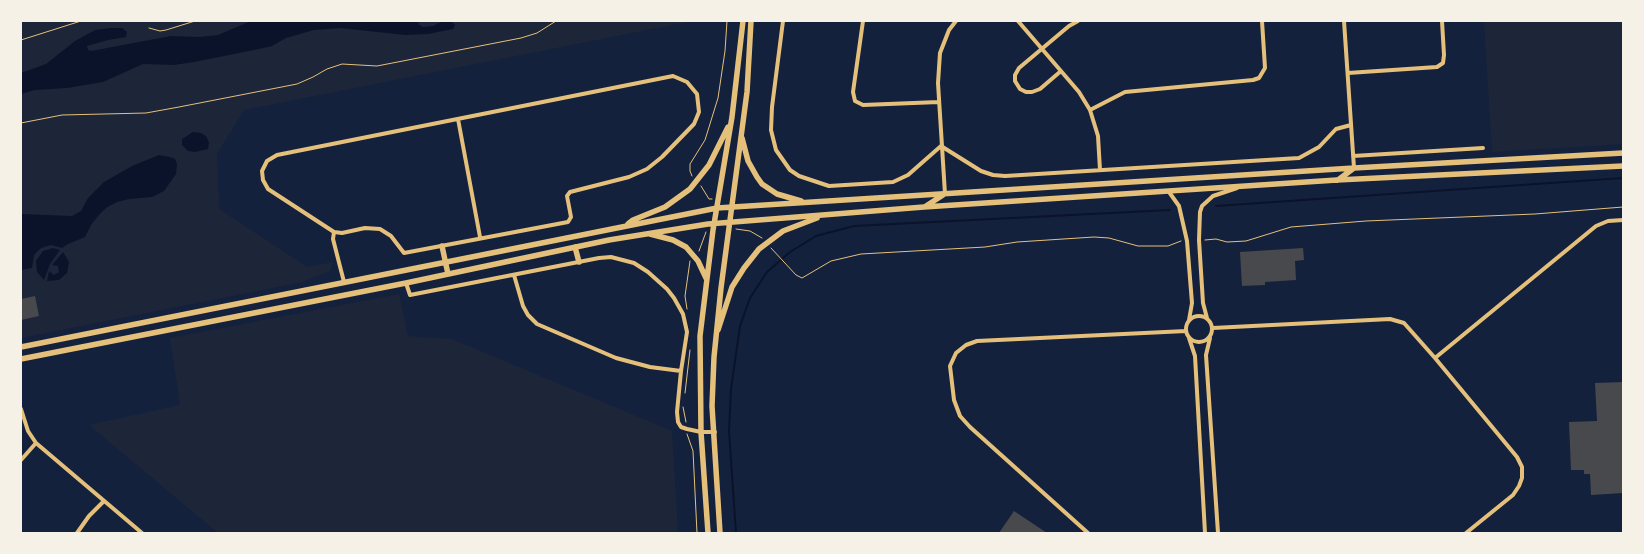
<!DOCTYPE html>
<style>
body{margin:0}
#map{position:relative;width:1644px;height:554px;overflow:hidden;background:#14213d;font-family:Lora,serif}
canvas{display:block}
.frame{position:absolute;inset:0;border:22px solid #f6f1e7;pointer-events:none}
</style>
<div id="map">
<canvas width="1644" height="554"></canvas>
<div class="frame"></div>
</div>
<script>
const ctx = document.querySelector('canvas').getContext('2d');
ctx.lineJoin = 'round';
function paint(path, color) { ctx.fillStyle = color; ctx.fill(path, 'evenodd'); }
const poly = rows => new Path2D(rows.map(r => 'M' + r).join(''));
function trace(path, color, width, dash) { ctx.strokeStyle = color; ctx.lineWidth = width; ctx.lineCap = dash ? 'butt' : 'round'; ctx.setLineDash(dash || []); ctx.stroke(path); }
const green = poly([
 [21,21,692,21,244,110,217,154,219,209,307,267,333,262,330,271,302,282,21,338],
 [1484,21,1623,21,1623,144,1492,152],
 [399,294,408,336,452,339,672,431,678,533,218,533,89,425,180,405,170,338]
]);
const water = poly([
 [251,21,419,21,418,24,423,27,433,26,443,21,451,21,455,25,453,29,428,34,405,35,340,28,314,30,286,38,272,46,254,50,194,62,174,65,143,64,103,82,67,88,35,90,21,94,21,73,46,64,75,41,95,30,111,28,122,28,127,32,126,37,108,40,87,46,88,50,91,51,171,36,199,37,218,35],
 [193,132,201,133,206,136,209,142,208,149,195,152,188,151,182,145,182,139],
 [159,155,170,157,175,159,177,164,176,174,164,191,152,197,129,199,117,202,106,208,98,216,91,225,85,237,68,244,62,248,51,245,41,248,34,255,32,268,21,270,21,214,72,216,81,211,88,198,104,182,132,166],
 [53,248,60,250,50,264,44,280,37,272,36,261,43,251],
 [63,252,69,262,67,273,59,280,47,281,49,271,54,275,59,272,58,266,52,265]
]);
const stream = poly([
 [1216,206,1623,178],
 [736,533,729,431,731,389,740,326,750,298,767,272,790,252,816,236,854,226,1170,210]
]);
const building = poly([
 [1303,248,1304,260,1295,261,1296,280,1265,282,1265,285,1242,286,1240,252],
 [35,296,39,316,21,320,21,299],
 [1623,382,1623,493,1591,495,1590,474,1584,474,1584,470,1571,470,1569,422,1597,421,1595,383],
 [1014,511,1047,533,999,533]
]);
const path = poly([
 [149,28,160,31,166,30,195,21],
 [21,40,81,21],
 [21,123,62,115,146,113,179,107,297,84,313,77,327,69,342,64,377,66,521,38,537,33,556,21],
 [692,176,690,171,690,164,705,140,718,98,725,51,727,21],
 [701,186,709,199,712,199],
 [736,229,750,231,762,238],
 [1205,240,1216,239,1227,242,1246,241,1291,227,1366,221,1535,214,1623,207],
 [771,248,796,275,802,278,831,261,861,254,985,247,1017,242,1094,237,1109,238,1138,246,1168,246,1181,241],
 [699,251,706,232],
 [687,309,685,296,690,261],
 [685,393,690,350],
 [683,407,686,422],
 [687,434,693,451,697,533]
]);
const minor = poly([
 [783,21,772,107,771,130,776,150,790,170,799,176,829,186,893,182,908,175,941,146],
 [863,21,853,92,855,101,863,105,939,102],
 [1018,21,1079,92,1090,110,1098,136,1100,170],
 [1344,21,1354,168],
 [1061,71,1040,89,1032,92,1026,92,1020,89,1015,81,1015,75,1019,68,1069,26,1078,21],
 [1348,73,1437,67,1443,63,1444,55,1442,21],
 [673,76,687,82,697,94,699,112,694,124,662,157,647,169,629,177,570,192,567,196,571,217,568,222,404,253,391,236,380,229,365,228,342,233,334,232,268,189,263,180,262,171,267,161,277,155,673,76],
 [1090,110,1125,92,1253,80,1259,78,1265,68,1262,21],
 [458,119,480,237],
 [941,146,981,171,993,175,1005,176,1299,158,1319,147,1336,129,1351,125],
 [1353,156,1483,148],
 [1169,192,1179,206,1187,241,1192,303,1189,320],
 [945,194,938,83,940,53,949,30,956,21],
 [334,232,333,239,344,282],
 [514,275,523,306,528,315,537,324,616,358,650,367,681,371],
 [406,283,410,295,599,258,611,257,634,263,648,272,667,289,674,298,683,314,687,332,681,371,677,412,678,422,681,427,687,429,701,432,715,432],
 '1186 329a13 13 0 1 1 26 0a13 13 0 1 1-26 0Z',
 [1207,318,1203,303,1199,240,1200,212,1202,206,1213,196,1237,188],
 [1213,328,1390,319,1404,323,1435,358,1517,457,1522,467,1522,478,1519,486,1513,495,1466,533],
 [1189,338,1195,356,1205,533],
 [1210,338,1206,355,1218,533],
 [1435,358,1596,226,1608,221,1623,220],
 [21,409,28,431,36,443,142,533],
 [21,460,36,443],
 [77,533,89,516,104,501],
 [1088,533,970,427,960,416,954,400,950,366,956,353,966,345,977,341,1186,331]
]);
const primary = poly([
 [742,138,748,161,757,177,762,184,777,194,801,201],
 [1338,180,1354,168],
 [926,206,943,195],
 [628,224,633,220,665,207,690,189,709,165,728,127],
 [650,234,673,240,686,247,698,261,706,278],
 [442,246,448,274],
 [575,247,579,262],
 [718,330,732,287,744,268,759,249,783,231,817,218],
 [21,347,717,208,1354,168,1623,153],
 [21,359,406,283,609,240,708,224,924,207,1337,180,1623,166],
 [708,533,701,432,700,336,713,230,732,117,743,21],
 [720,533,712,406,714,357,721,288,747,92,751,21]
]);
paint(green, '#1d2539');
paint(water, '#0b132b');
trace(stream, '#0b132b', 2);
paint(building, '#48494c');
trace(path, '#e5c07b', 1);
trace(minor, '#e5c07b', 4);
trace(primary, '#e5c07b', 5.5);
</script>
